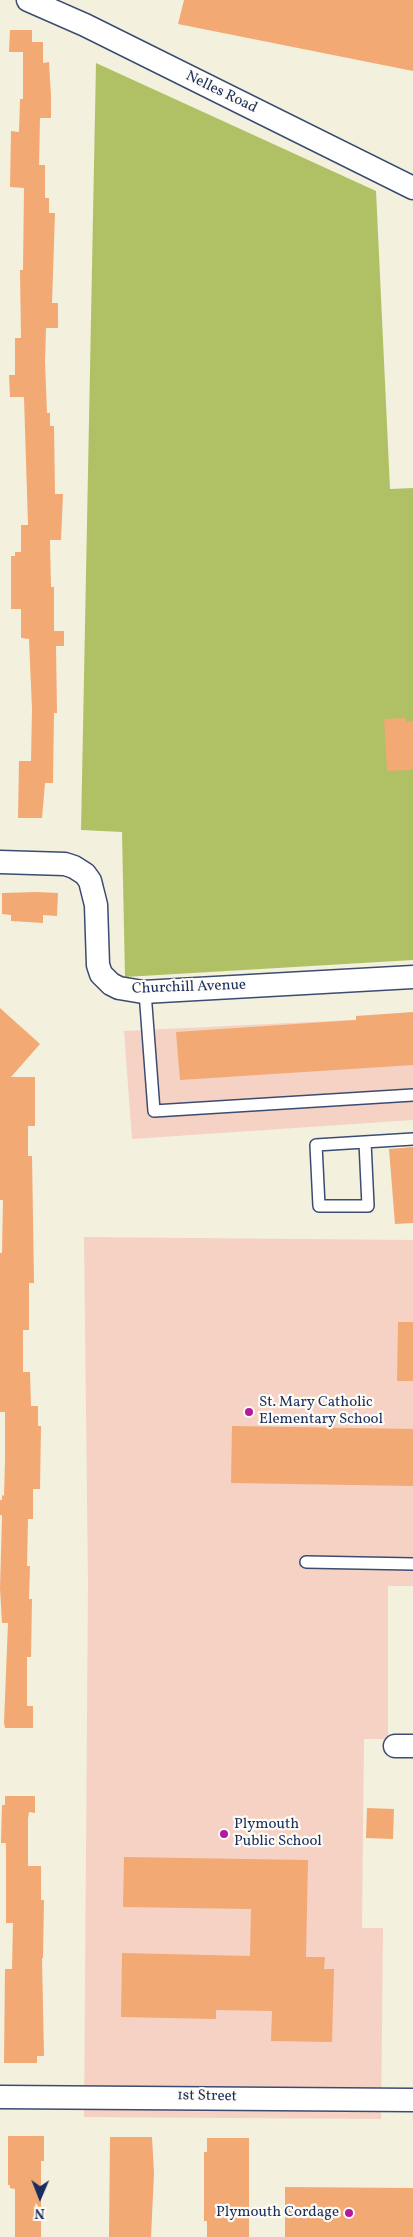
<!DOCTYPE html>
<style>
body{margin:0}
#map{position:relative;width:413px;height:2237px;overflow:hidden;background:#f3f0dd;font-family:Vollkorn,serif}
canvas{display:block}
.north{position:absolute;left:15px;top:2172px;width:50px;height:50px;-webkit-text-stroke:4px #fdfcf7;paint-order:stroke;rotate:181deg;font-size:14px;font-weight:700;line-height:20px;text-align:center;color:#1b2f5e}
.north::after{content:'';display:block;margin:auto;width:18px;height:22px;background:#1b2f5e;clip-path:polygon(50% 0,100% 100%,50% 72%,0 100%)}
</style>
<div id="map">
<canvas width="413" height="2237"></canvas>
<div class="north">N</div>
</div>
<script>
const ctx = document.querySelector('canvas').getContext('2d');
ctx.lineJoin = 'round';
function paint(path, color) { ctx.fillStyle = color; ctx.fill(path, 'evenodd'); }
const poly = rows => new Path2D(rows.map(r => 'M' + r).join(''));
function trace(path, color, width, dash) { ctx.strokeStyle = color; ctx.lineWidth = width; ctx.lineCap = dash ? 'butt' : 'round'; ctx.setLineDash(dash || []); ctx.stroke(path); }
function drawText(font, color, halo, rows, align = 'center') {
  ctx.font = font + ' Vollkorn,serif'; ctx.lineWidth = 4.5; ctx.setLineDash([]); ctx.textBaseline = 'middle'; ctx.strokeStyle = halo; ctx.fillStyle = color; for (const [text, x, y, turn = 0] of rows) {
    ctx.save(); ctx.translate(x, y); ctx.rotate((+turn || 0) * Math.PI / 180); ctx.textAlign = isNaN(turn) ? turn : align; if (halo) ctx.strokeText(text, 0, 0); ctx.fillText(text, 0, 0); ctx.restore();
  }
}
const built = poly([
 [413,1017,413,1120,132,1139,124,1031],
 [84,1237,413,1240,413,1586,388,1586,388,1739,364,1739,362,1928,383,1928,381,2119,84,2117,88,1584]
]);
const green = poly([
 [96,63,376,191,390,489,413,488,413,960,125,977,122,832,81,830]
]);
const building = poly([
 [184,0,413,0,413,71,178,24],
 [10,30,32,30,32,42,43,42,43,63,49,62,51,96,51,118,40,118,39,165,45,165,45,198,49,198,49,213,55,213,52,303,58,303,58,328,46,328,45,362,47,413,50,413,50,426,54,426,55,494,63,494,61,540,50,540,51,587,54,587,54,631,64,631,64,646,56,646,57,713,54,713,53,783,45,783,42,818,18,818,19,761,31,761,32,709,29,639,21,638,21,609,11,609,11,556,15,556,15,552,21,552,21,525,28,525,24,397,10,397,9,375,15,375,15,338,21,338,20,270,23,270,24,188,10,187,11,131,19,132,20,99,23,99,23,52,9,52],
 [406,718,406,722,413,722,413,770,387,771,384,719],
 [37,892,58,893,57,916,43,915,43,923,11,921,11,915,2,914,2,893],
 [0,1008,40,1044,11,1077,35,1077,35,1126,28,1126,28,1156,32,1156,34,1283,29,1283,29,1330,23,1330,23,1372,30,1372,31,1406,38,1406,38,1426,41,1426,40,1489,33,1489,33,1519,28,1519,27,1566,30,1566,29,1599,32,1599,31,1657,27,1657,27,1706,33,1706,33,1728,5,1728,4,1723,8,1623,2,1623,0,1588,2,1519,2,1515,0,1515,0,1500,2,1500,2,1495,4,1496,5,1461,5,1412,0,1412,0,1253,2,1253,3,1200,0,1200],
 [413,1012,413,1065,180,1080,176,1032,356,1020,356,1016],
 [413,1147,413,1223,395,1224,389,1149],
 [398,1322,413,1322,413,1381,397,1381],
 [232,1426,413,1429,413,1486,231,1483],
 [5,1796,35,1796,35,1813,29,1812,28,1819,28,1866,41,1866,41,1900,44,1900,43,1958,42,1958,44,2056,37,2056,37,2063,4,2063,5,1969,12,1969,13,1923,6,1923,6,1843,1,1843,2,1805,5,1805],
 [367,1808,394,1809,393,1839,366,1838],
 [124,1857,308,1860,306,1957,325,1957,324,1969,334,1969,332,2042,271,2041,272,2011,216,2010,216,2019,121,2017,122,1953,250,1956,251,1909,123,1907],
 [8,2136,44,2136,44,2161,41,2161,41,2237,15,2237,15,2189,10,2188,10,2185,8,2185],
 [110,2137,152,2137,154,2173,151,2237,109,2237],
 [207,2138,249,2138,249,2237,207,2237,207,2221,204,2221,204,2152,207,2152],
 [285,2187,413,2188,413,2237,285,2237]
]);
const lane = poly([
 [145,992,154,1111,413,1095],
 [365,1142,368,1206,319,1206,316,1145,413,1139],
 [306,1562,413,1564]
]);
const street = poly([
 [28,0,85,25,413,188],
 [0,862,65,864,74,867,85,874,90,881,96,905,98,965,101,974,111,984,119,988,143,992,413,977],
 [395,1746,413,1746],
 [0,2097,413,2100]
]);
const markers = [
 [249,1412,5,"#b5179e"],
 [224,1834,5,"#b5179e"],
 [349,2213,5,"#b5179e"]
];
const streetNames = [
 ["Nelles Road",221,93,26],
 ["Churchill Avenue",189,988,-2],
 ["1st Street",207,2097,1]
];
const poiNames = [
 ["St. Mary Catholic",259,1403],
 ["Elementary School",259,1420],
 ["Plymouth",234,1825],
 ["Public School",234,1842],
 ["Plymouth Cordage",339,2213,"right"]
];
paint(built, '#f5d2c3');
paint(green, '#afc164');
paint(building, '#f2a974');
trace(lane, '#3b4c71', 14);
trace(street, '#3b4c71', 25);
trace(lane, '#fff', 11);
trace(street, '#fff', 22);
for (const [x, y, r, color] of markers) { const dot = new Path2D(); dot.arc(x, y, r, 0, 2 * Math.PI); ctx.fillStyle = color; ctx.fill(dot); trace(dot, '#fdfcf7', 2); }
drawText('15px', '#1b2f5e', '#fdfcf7', streetNames);
drawText('15px', '#1b2f5e', '#fdfcf7', poiNames, 'left');
</script>
